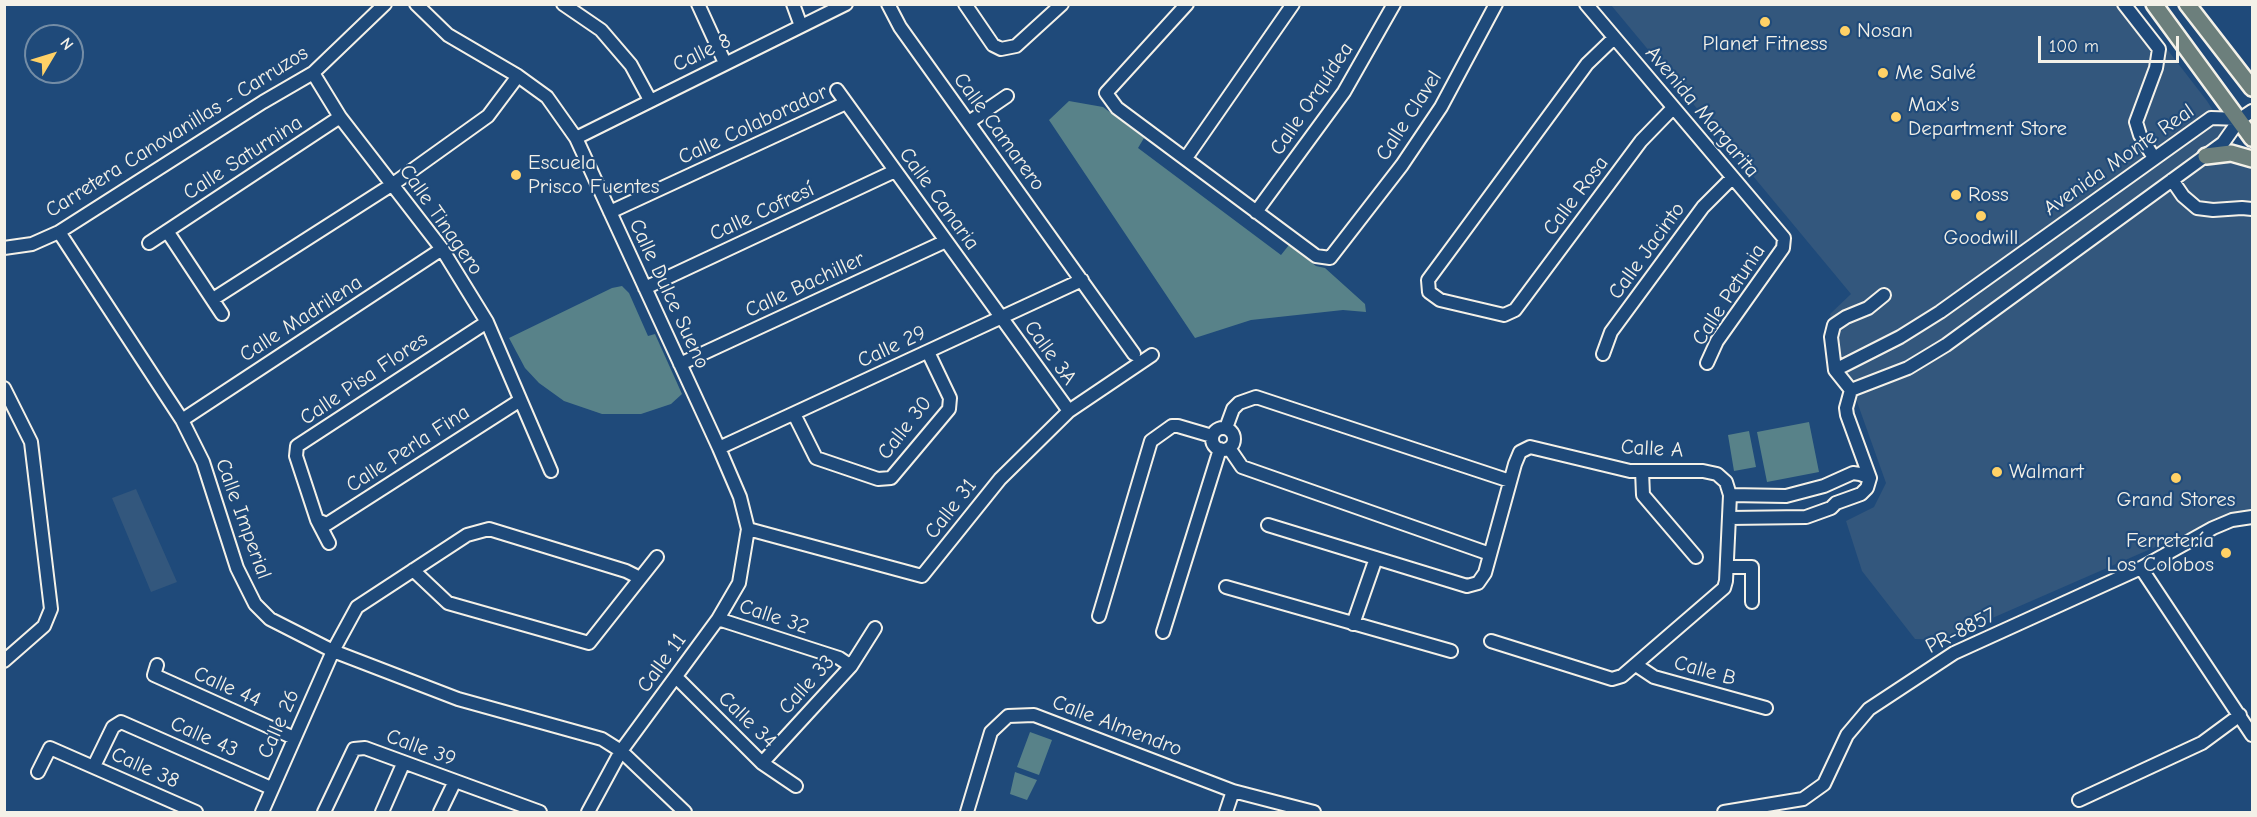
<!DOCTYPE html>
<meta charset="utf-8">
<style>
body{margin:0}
#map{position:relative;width:2257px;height:817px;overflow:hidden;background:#1f4a7a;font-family:"Comic Neue",sans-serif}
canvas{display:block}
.frame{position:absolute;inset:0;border:6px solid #f4f1e8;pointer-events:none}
.north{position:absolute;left:24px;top:24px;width:60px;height:60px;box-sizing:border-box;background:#1f4a7a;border:2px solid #748da6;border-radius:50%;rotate:52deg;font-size:16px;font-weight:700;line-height:24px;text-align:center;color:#f4f1e8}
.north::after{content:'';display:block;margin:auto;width:21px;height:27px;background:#ffd166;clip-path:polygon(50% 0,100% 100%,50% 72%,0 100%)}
.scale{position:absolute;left:2038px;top:36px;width:141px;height:27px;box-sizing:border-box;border:3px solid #f4f1e8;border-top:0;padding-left:8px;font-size:18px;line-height:21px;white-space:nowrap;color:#f4f1e8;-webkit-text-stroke:4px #1f4a7a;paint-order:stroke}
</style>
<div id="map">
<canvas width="2257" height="817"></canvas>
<div class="frame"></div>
<div class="north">N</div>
<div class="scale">100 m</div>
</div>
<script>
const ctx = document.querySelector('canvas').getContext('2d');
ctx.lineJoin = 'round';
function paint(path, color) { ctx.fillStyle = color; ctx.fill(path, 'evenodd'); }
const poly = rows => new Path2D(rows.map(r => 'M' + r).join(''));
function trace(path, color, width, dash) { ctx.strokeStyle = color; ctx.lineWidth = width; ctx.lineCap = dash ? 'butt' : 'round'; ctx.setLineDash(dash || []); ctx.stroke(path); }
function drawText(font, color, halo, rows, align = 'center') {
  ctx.font = font + ' "Comic Neue",sans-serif'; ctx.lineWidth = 4.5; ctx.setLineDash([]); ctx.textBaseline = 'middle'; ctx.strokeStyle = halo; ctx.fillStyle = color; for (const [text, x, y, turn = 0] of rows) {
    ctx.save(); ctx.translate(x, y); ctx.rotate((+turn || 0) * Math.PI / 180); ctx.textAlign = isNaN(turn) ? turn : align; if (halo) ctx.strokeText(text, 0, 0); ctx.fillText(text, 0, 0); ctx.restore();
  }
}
const built = poly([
 [1611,5,2133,5,2207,101,2252,171,2252,510,2233,513,1942,640,1915,639,1862,571,1846,521,1874,507,1886,483,1840,354,1830,314,1851,294],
 [136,489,177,582,151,592,112,498]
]);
const green = poly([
 [1069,101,1103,107,1144,138,1138,148,1281,255,1289,245,1316,266,1325,268,1365,304,1366,312,1343,310,1251,320,1195,338,1049,120],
 [622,286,629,293,648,336,655,334,682,394,671,404,641,414,602,414,564,401,539,383,525,368,509,338,612,288],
 [1809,422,1819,472,1767,482,1757,432],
 [1749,431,1756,467,1734,471,1728,435],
 [1030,732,1052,740,1039,775,1017,767],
 [1015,772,1037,780,1027,800,1010,794]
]);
const minor = poly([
 [416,4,448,35,518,76,547,97,576,138,719,448,740,497,748,529,739,583,718,619,621,751,588,812],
 [563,4,601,30,631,65,650,100],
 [698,4,725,63],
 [793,4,801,26],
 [888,4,900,27,1134,354],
 [965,4,993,45,1001,49,1016,46,1062,4],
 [1187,4,1106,93,1117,108,1316,256,1330,258,1402,165,1441,107,1496,4],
 [1586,4,1784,238,1783,248,1717,341,1707,363],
 [2124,4,2159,49,2156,68,2136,122,2140,135,2154,158],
 [1614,38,1587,64,1459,238,1428,280,1429,292,1440,300,1504,315,1515,310,1641,141,1673,108],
 [313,73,340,117,442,249,487,322,551,471],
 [837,90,1069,411],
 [969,122,1007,96],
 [576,138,846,4],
 [1186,158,1293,4],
 [2172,180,2183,196,2197,208,2213,210,2242,208,2252,209],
 [610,212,846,103],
 [1256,212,1344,92,1394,4],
 [167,231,222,314],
 [59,232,182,420,203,462,237,568,255,604,270,619,333,651,458,699,602,739,621,751,685,812],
 [149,243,340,117],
 [4,248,32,244,59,232,263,102,313,73,385,4],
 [645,288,895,171],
 [213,299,393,184,488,116,518,76],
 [1603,354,1611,332,1703,207,1732,178],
 [680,364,946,241],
 [1835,370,1900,337,1940,312,2211,118,2240,119],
 [4,388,31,442,51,609,44,626,4,661],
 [1851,390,1908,368,1946,345,2223,143,2240,119,2252,111],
 [1851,390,1835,370,1831,337,1834,325,1846,317,1868,308,1884,295],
 [1851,390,1846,408,1847,415,1870,478],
 [794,414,816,458,878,479,891,478,949,409,950,398,928,352],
 [182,420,442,249],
 [1226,428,1233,409,1239,403,1256,397,1510,481],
 '1212 439a11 11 0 1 1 22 0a11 11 0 1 1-22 0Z',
 [719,448,1082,280],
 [1229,448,1242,467,1490,554],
 [1642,471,1643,495,1696,557],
 [1730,495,1786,496,1824,486,1853,473,1860,474,1870,478],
 [1729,518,1806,517,1831,508,1836,503,1861,494,1867,488,1870,478],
 [317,520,327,524,519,401],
 [1268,525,1467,586,1478,583,1485,573,1515,464,1520,452,1530,447,1630,471,1703,471,1717,474,1726,482,1730,495,1726,581,1724,588,1622,676,1612,679,1491,641],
 [748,529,922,576,1000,479,1069,411,1152,355],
 [329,543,317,520,296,456,297,446,487,322],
 [1727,567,1752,567,1752,602],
 [2141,568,2252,735],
 [413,570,448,603,589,643,657,557],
 [1226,587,1451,651],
 [1099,616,1151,441,1172,426,1178,426,1212,436],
 [718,619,839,658,851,666],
 [1353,624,1376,558],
 [1163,632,1220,449],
 [157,665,154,675,294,738],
 [1636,665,1654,677,1766,708],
 [676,677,762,763,796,786],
 [762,763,851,666,875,628],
 [94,766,113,727,121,722,271,788],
 [38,772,50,748,196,812],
 [2079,800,2202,743,2240,715],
 [262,812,333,651,357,607,467,535,489,529,626,571,640,578],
 [324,812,354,749,365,748,540,812],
 [382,812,403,764],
 [440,812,455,781],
 [967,812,991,732,1008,716,1034,715,1233,791,1314,812],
 [1226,812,1233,791],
 [1724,812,1803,799,1824,784,1847,735,1869,709,1954,653,2141,568,2213,528,2232,520,2252,517]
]);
const major = poly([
 [2154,4,2252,138],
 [2187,4,2252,88],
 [2206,156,2231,153,2252,159]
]);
const markers = [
 [1765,22,6,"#ffd166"],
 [1845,31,6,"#ffd166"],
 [1883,73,6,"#ffd166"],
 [1896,117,6,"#ffd166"],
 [516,175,6,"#ffd166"],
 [1956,195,6,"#ffd166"],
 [1981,216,6,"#ffd166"],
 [1997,472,6,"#ffd166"],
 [2176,478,6,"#ffd166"],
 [2226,553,6,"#ffd166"]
];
const poiNames = [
 ["Nosan",1857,31],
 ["Planet Fitness",1765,44,"center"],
 ["Me Salvé",1895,73],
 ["Max's",1908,105],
 ["Department Store",1908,129],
 ["Escuela",528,163],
 ["Prisco Fuentes",528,187],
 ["Ross",1968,195],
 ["Goodwill",1981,238,"center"],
 ["Walmart",2009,472],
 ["Grand Stores",2176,500,"center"],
 ["Ferretería",2214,541,"right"],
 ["Los Colobos",2214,565,"right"]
];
const streetNames = [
 ["Calle 8",702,53,-26],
 ["Calle Orquídea",1312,99,-56],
 ["Avenida Margarita",1702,112,50],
 ["Calle Clavel",1409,116,-57],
 ["Calle Colaborador",753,125,-25],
 ["Carretera Canovanillas - Carruzos",177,132,-32],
 ["Calle Camarero",999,132,54],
 ["Calle Saturnina",243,158,-33],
 ["Avenida Monte Real",2119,160,-35],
 ["Calle Rosa",1576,196,-53],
 ["Calle Canaria",939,199,54],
 ["Calle Cofresí",762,212,-25],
 ["Calle Tinagero",441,220,55],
 ["Calle Jacinto",1647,251,-54],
 ["Calle Bachiller",805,285,-25],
 ["Calle Dulce Sueno",669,294,65],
 ["Calle Petunia",1729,295,-57],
 ["Calle Madrilena",301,319,-33],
 ["Calle 29",892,347,-25],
 ["Calle 3A",1050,353,54],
 ["Calle Pisa Flores",364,379,-34],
 ["Calle 30",905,428,-52],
 ["Calle Perla Fina",408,449,-33],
 ["Calle A",1652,449,3],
 ["Calle 31",951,509,-52],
 ["Calle Imperial",243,519,70],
 ["Calle 32",774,617,18],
 ["PR-8857",1961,631,-27],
 ["Calle 11",662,663,-54],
 ["Calle B",1705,671,16],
 ["Calle 33",807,685,-48],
 ["Calle 44",227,687,24],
 ["Calle 34",747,720,44],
 ["Calle 26",279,724,-66],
 ["Calle Almendro",1117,726,21],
 ["Calle 43",204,737,24],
 ["Calle 39",421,748,20],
 ["Calle 38",145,768,24]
];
paint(built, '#33577d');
paint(green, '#588289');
trace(minor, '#f4f1e8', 16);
trace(major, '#f4f1e8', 20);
trace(minor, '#1f4a7a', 12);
trace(major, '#6c7f7c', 15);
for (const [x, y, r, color] of markers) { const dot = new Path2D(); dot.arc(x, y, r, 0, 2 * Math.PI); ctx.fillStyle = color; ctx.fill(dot); trace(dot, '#1f4a7a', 2); }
drawText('21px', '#f4f1e8', '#1f4a7a', poiNames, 'left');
drawText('21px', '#f4f1e8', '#1f4a7a', streetNames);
</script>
